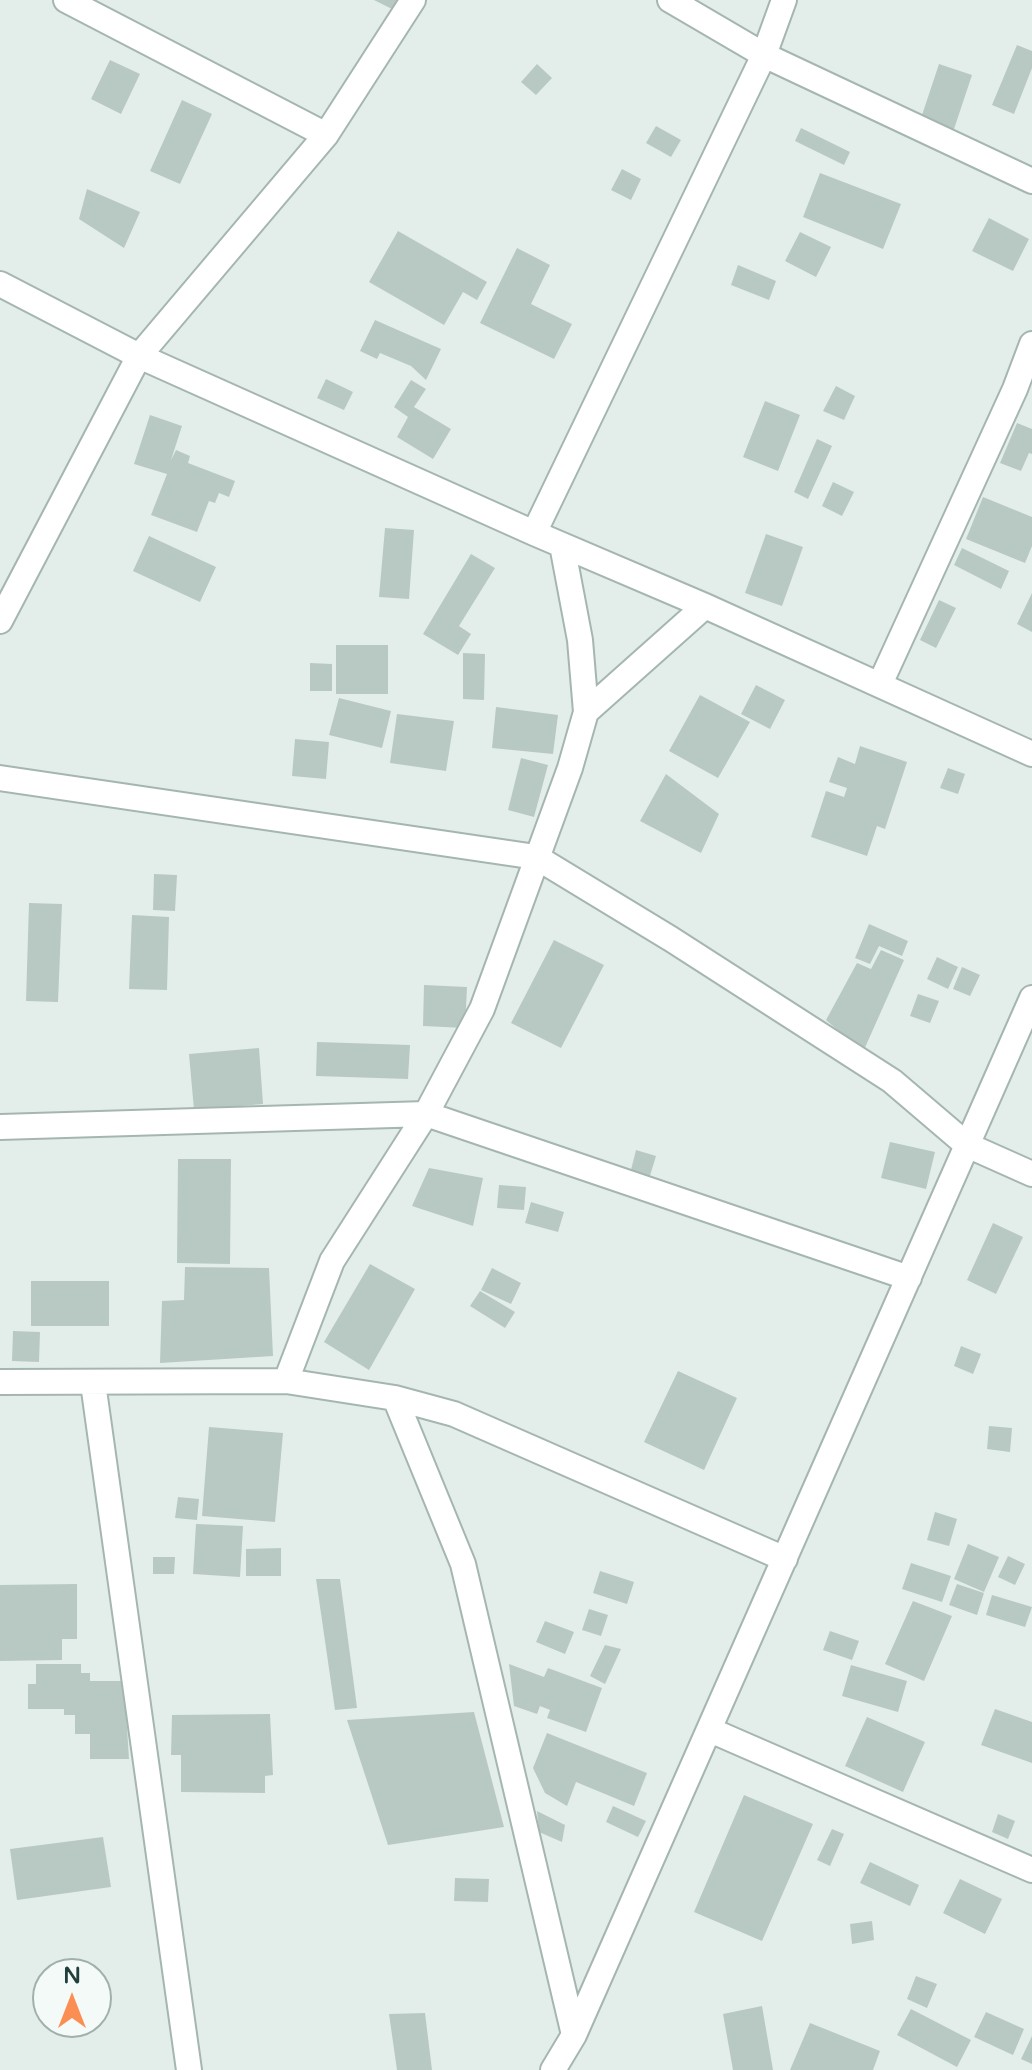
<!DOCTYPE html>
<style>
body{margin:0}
#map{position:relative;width:1032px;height:2070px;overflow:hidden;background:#e3eeea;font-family:"Varela Round",sans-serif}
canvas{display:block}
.north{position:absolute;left:32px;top:1958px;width:80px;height:80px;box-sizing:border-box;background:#f4faf7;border:2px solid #a0b0ac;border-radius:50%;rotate:0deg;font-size:22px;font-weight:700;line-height:32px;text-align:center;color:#21403b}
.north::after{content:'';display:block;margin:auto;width:28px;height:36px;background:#fb8e53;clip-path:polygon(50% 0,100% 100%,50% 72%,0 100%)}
</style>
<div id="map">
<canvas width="1032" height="2070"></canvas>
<div class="north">N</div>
</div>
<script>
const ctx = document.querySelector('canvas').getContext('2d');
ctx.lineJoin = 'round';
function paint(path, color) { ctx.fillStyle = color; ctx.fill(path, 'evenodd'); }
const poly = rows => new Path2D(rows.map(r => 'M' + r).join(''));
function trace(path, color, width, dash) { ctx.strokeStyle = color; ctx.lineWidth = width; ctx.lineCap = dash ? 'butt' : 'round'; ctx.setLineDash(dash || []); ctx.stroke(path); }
const building = poly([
 [374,0,397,0,392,9],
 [1017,45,1032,51,1032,68,1014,114,992,105],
 [110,60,140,74,121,114,91,99],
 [537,64,552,78,536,95,521,82],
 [939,64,972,75,953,132,920,121],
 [182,100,212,114,180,184,150,171],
 [656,126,681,140,671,157,646,143],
 [801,128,850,152,844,165,795,141],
 [622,169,641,179,631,200,611,190],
 [820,173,901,204,883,249,803,217],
 [87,189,140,212,124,248,79,219],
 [989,218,1029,239,1013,271,972,251],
 [398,231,487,282,477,300,463,292,444,325,369,282],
 [800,232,831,247,816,277,785,261],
 [517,248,550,265,531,304,572,324,554,359,480,323],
 [738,265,776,281,769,300,731,285],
 [375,320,441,349,426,380,411,366,380,353,377,359,360,351],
 [326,379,353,392,344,410,317,398],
 [411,380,426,389,414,407,451,429,433,459,397,437,408,417,394,407],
 [836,386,855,396,844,420,823,411],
 [765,401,800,415,778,471,743,457],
 [150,415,182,426,171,460,176,450,190,456,188,463,235,481,229,497,219,493,215,503,209,501,197,532,151,515,167,474,134,464],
 [1017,423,1032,429,1032,454,1029,453,1021,471,1000,463],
 [817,439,832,446,808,499,794,492],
 [833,482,854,492,842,516,822,506],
 [983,497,1032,517,1032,546,1025,563,966,539],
 [385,528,414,530,409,599,379,597],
 [766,534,803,547,782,606,745,593],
 [149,536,216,567,200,602,133,571],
 [962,548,1009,571,1001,589,954,565],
 [471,554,495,568,459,626,471,634,458,655,423,634],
 [1032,593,1032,632,1017,624],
 [939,600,956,608,936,648,920,640],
 [336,645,388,645,388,694,336,694],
 [463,653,485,654,484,700,463,699],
 [310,663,332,664,332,691,310,691],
 [756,685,785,700,770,729,741,714],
 [700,695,750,722,718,778,669,751],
 [339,698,391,711,382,748,329,735],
 [496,707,558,715,553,754,492,748],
 [397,714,454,721,446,771,390,763],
 [295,739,329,742,326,779,292,776],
 [860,746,907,762,885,829,877,826,867,856,811,837,826,791,844,797,847,788,829,782,838,757,855,764],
 [521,758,548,765,534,817,508,810],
 [948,768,965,774,958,794,940,788],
 [666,774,719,814,701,853,640,821],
 [154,874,177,875,175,911,153,910],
 [29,903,62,904,58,1002,26,1001],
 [132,915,169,917,167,990,129,989],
 [869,924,908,941,902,956,879,946,870,964,855,958],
 [554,940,604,965,561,1048,511,1023],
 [881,950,904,960,863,1052,826,1020,857,963,871,969],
 [937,957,958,967,948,989,927,979],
 [962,967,980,975,970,996,953,989],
 [424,985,467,987,465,1028,423,1026],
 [918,994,939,1001,930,1023,910,1016],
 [317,1042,410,1045,408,1079,316,1076],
 [259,1048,263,1104,194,1110,189,1054],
 [890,1142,935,1152,926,1189,881,1178],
 [636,1150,656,1156,649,1179,630,1174],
 [178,1159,231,1159,230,1264,177,1263],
 [429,1168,483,1178,473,1226,412,1206],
 [499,1185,526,1187,524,1210,497,1208],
 [531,1202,564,1212,558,1232,525,1223],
 [993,1223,1023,1237,996,1294,967,1280],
 [370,1264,415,1289,369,1370,324,1342],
 [185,1267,269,1268,273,1356,160,1363,162,1301,184,1300],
 [492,1268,521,1283,511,1304,481,1290],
 [31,1281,109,1281,109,1326,31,1326],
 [480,1291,515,1312,505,1328,470,1306],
 [13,1331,40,1332,39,1362,12,1361],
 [961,1346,981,1354,973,1374,954,1366],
 [678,1371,737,1398,704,1470,644,1442],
 [989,1426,1012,1428,1010,1452,987,1449],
 [209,1427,283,1433,275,1522,202,1516],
 [178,1497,199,1499,197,1520,175,1518],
 [935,1512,957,1519,949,1546,927,1540],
 [196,1524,243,1526,240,1577,193,1574],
 [968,1544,999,1557,984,1592,954,1579],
 [281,1548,281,1576,246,1576,246,1549],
 [1008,1556,1025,1564,1015,1585,998,1577],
 [153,1557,175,1557,174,1574,153,1574],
 [911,1563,951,1576,942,1602,902,1589],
 [600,1571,634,1582,627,1604,593,1593],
 [316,1579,340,1579,357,1708,335,1710],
 [77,1584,77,1639,62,1639,62,1660,0,1661,0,1585],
 [957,1584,984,1593,977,1615,949,1605],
 [992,1595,1032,1607,1025,1627,986,1615],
 [913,1601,952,1616,924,1681,885,1664],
 [589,1609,608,1615,601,1636,582,1630],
 [545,1621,574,1632,565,1654,536,1642],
 [830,1631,859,1641,852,1660,823,1650],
 [605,1645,621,1649,605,1684,590,1676],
 [36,1664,81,1664,81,1673,90,1673,90,1681,124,1681,129,1759,90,1759,90,1734,75,1734,75,1715,64,1715,64,1709,28,1709,28,1684,36,1684],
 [509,1664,544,1677,548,1668,602,1688,586,1732,547,1718,550,1710,540,1706,537,1714,514,1706],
 [851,1665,907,1681,898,1712,842,1696],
 [995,1709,1032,1722,1032,1763,981,1745],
 [474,1712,504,1827,388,1845,347,1720],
 [270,1714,273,1775,265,1776,265,1793,181,1792,181,1755,171,1755,172,1715],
 [867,1717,925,1742,903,1792,845,1766],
 [547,1733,647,1773,634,1806,576,1782,567,1806,545,1793,533,1768],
 [744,1795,813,1824,762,1941,694,1912],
 [613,1806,646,1821,638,1837,606,1822],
 [537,1811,565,1825,562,1842,539,1832],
 [998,1814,1015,1821,1008,1839,992,1832],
 [832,1829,844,1834,830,1866,817,1860],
 [103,1837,111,1887,17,1900,10,1849],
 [870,1862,919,1885,910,1906,860,1883],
 [455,1878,489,1879,488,1902,454,1901],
 [960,1879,1002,1899,985,1934,943,1913],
 [872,1921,874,1940,852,1944,850,1924],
 [916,1976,937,1984,927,2008,907,1999],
 [762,2006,773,2070,733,2070,723,2014],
 [911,2009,971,2040,957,2067,897,2035],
 [986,2012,1024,2029,1013,2055,974,2037],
 [425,2013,432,2070,397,2070,389,2014],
 [810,2023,880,2051,873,2070,790,2070],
 [1032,2036,1032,2064,1021,2059]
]);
const minor = poly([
 [66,0,326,135],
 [670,0,764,55,1032,181],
 [0,284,139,356,534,533,705,606,1032,754],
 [534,533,764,55,784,0],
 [0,621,139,356,326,135,413,0],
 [880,684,1015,389,1032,344],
 [586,712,705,606],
 [0,778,536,857,671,939,892,1081,967,1145,1032,1174],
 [0,1127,426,1114,909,1278],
 [286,1381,332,1261,426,1114,482,1009,570,768,586,712,580,640,562,545],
 [0,1382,286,1381,395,1398,454,1414,785,1559],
 [93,1383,189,2070],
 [395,1398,463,1564,574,2035],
 [710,1730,1032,1870],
 [553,2070,574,2035,1032,998]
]);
paint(building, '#b8c9c3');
trace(minor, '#a5b6b2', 28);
trace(minor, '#fff', 24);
</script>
